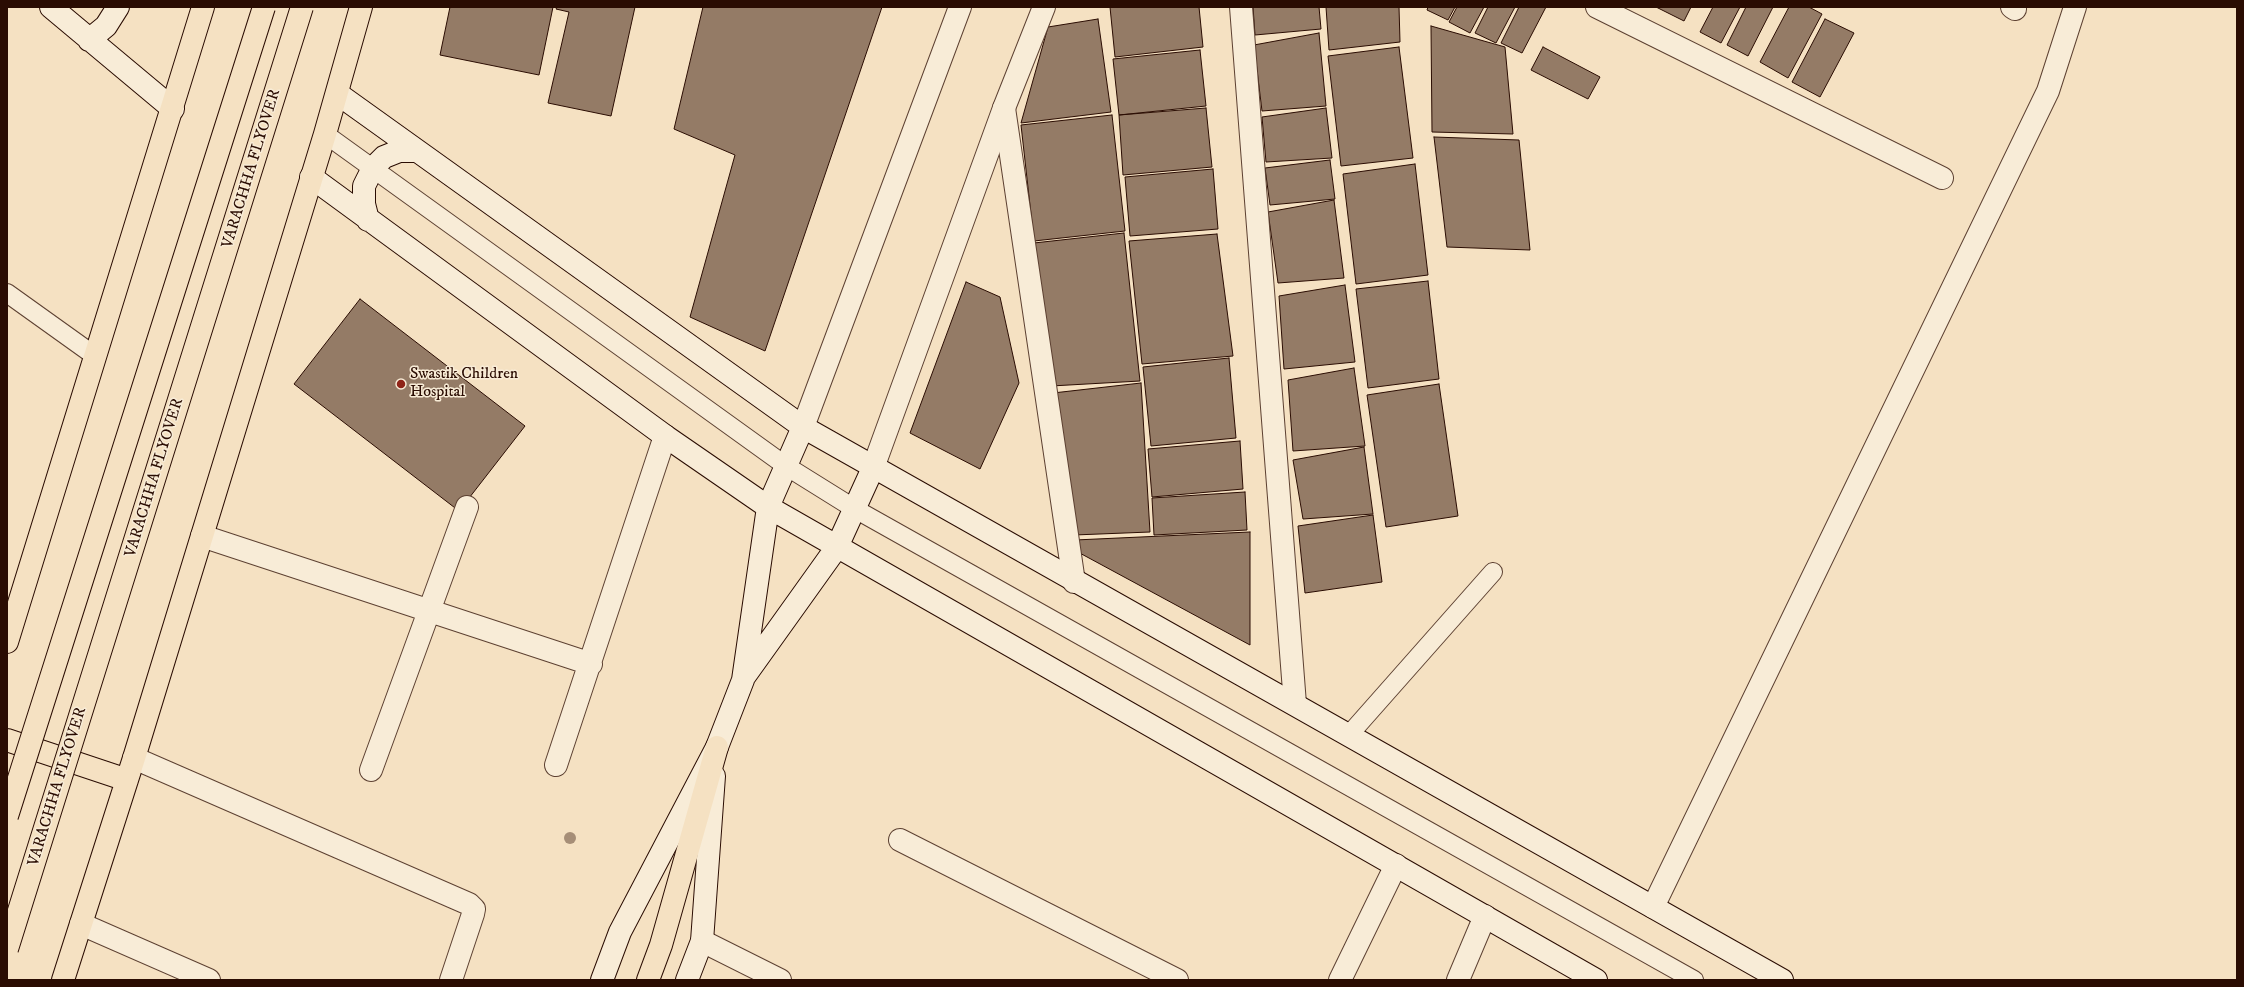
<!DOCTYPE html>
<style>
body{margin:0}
#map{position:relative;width:2244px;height:987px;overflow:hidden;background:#f5e1c2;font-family:"IM FELL DW Pica",serif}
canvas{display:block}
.frame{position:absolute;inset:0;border:8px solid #2a0c02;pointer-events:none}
</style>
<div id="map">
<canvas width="2244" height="987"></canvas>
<div class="frame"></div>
</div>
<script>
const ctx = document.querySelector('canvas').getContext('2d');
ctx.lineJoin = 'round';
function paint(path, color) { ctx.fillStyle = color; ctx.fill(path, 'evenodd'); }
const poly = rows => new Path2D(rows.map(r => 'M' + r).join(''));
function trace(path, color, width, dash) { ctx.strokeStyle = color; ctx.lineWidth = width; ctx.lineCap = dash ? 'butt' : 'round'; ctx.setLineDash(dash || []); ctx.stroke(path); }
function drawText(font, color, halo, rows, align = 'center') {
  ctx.font = font + ' "IM FELL DW Pica",serif'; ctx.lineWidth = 3; ctx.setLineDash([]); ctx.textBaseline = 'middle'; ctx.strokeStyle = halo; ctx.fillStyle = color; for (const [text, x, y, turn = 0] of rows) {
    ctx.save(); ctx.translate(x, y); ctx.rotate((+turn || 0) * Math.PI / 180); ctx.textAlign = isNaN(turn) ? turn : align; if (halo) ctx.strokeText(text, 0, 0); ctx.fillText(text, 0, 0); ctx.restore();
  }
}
const building = poly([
 [450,7,553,7,539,75,440,55,450,7],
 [557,7,635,7,611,116,548,103,569,12,556,9,557,7],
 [703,7,882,7,765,351,690,317,735,155,674,129,703,7],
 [1110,7,1199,7,1203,47,1115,57,1110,7],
 [1253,7,1319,7,1321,29,1255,35,1253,7],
 [1326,7,1399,7,1400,42,1329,50,1326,7],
 [1428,7,1455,7,1448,20,1427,10,1428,7],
 [1457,7,1484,7,1470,33,1449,22,1457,7],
 [1488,7,1515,7,1496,43,1475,33,1488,7],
 [1519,7,1546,7,1522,53,1501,43,1519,7],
 [1656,7,1691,7,1684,21,1656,7],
 [1713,7,1740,7,1721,43,1700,32,1713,7],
 [1746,7,1773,7,1748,56,1727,45,1746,7],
 [1789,7,1809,7,1822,14,1788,78,1760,62,1789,7],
 [1098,19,1111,112,1021,123,1048,27,1098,19],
 [1825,19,1854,33,1820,97,1792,82,1825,19],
 [1431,26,1505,47,1513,134,1432,132,1431,26],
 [1319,33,1326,106,1262,111,1254,45,1319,33],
 [1399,47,1413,158,1341,166,1328,56,1399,47],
 [1543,47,1600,77,1588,99,1531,70,1543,47],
 [1200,50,1206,106,1119,115,1113,59,1200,50],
 [1206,108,1212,167,1123,175,1119,115,1206,108],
 [1326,108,1332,158,1266,162,1262,117,1326,108],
 [1112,115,1125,231,1034,241,1021,125,1112,115],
 [1434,137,1519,140,1530,250,1447,247,1434,137],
 [1330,160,1335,199,1270,205,1265,168,1330,160],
 [1415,164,1428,275,1356,284,1343,174,1415,164],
 [1213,169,1218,229,1130,236,1125,177,1213,169],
 [1334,200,1344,278,1278,283,1268,212,1334,200],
 [1124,233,1140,381,1051,386,1034,243,1124,233],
 [1217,234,1233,356,1142,364,1129,241,1217,234],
 [1428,281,1439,379,1368,388,1356,289,1428,281],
 [966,282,1000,297,1019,383,980,469,910,433,966,282],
 [1345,285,1355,362,1284,369,1279,296,1345,285],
 [360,299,525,426,459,511,294,384,360,299],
 [1229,358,1236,438,1151,446,1143,367,1229,358],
 [1354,368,1365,446,1293,451,1288,380,1354,368],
 [1141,383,1150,532,1074,535,1053,393,1141,383],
 [1439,384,1458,516,1386,527,1367,395,1439,384],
 [1240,441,1243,489,1152,497,1148,449,1240,441],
 [1364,447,1373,514,1303,519,1293,460,1364,447],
 [1245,492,1247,530,1154,535,1152,498,1245,492],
 [1373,515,1382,582,1305,593,1298,526,1373,515],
 [1250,532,1250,645,1076,551,1075,540,1250,532]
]);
const service = poly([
 [325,134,786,466,855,509,1694,980],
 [7,293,95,356],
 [1348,736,1493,572]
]);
const minor = poly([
 [1241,7,1295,704],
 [1597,7,1942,178],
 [2012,7,2015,9],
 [1004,108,1074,582],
 [202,536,591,664],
 [134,758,469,904,474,909,473,914,451,980],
 [556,765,665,436],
 [371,770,467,507],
 [900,840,1177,980],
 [1653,907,2048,91,2075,7],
 [81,924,209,980],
 [702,941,780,980],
 [1340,980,1396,865],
 [1458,980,1485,916]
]);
const tertiary = poly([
 [803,427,960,7],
 [873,468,1004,108,1044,7]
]);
const secondary = poly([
 [51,7,173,109],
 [89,40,106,26,118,7],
 [338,94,803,427,1782,980],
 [311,177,665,436,768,507,1596,980],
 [368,220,364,204,364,186,373,168,384,157,399,151,416,151],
 [744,677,837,547,873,468],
 [602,980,620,932,717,747,743,680,768,507,803,427],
 [687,980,702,941,714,776]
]);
const primary = poly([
 [7,642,203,7],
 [7,740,127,780],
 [63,980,134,758,325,134,361,7],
 [648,980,661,945,717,747]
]);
const primaryBridge = poly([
 [7,816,264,7],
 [7,949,302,7]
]);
const trees = [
 [570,838]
];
const markers = [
 [401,384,5,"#8f2418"]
];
const streetNames = [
 ["VARACHHA FLYOVER",252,169,-73],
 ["VARACHHA FLYOVER",155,478,-73],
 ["VARACHHA FLYOVER",58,787,-73]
];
const poiNames = [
 ["Swastik Children",410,375],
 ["Hospital",410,393]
];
paint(building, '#947b66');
trace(building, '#2a0c02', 1);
trace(service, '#5d4132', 20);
trace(minor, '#5d4132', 24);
trace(tertiary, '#5d4132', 24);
trace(secondary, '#2a0c02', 24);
trace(primary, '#2a0c02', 24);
trace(service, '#f8ecd7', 18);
trace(minor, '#f8ecd7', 22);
trace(tertiary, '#f8ecd7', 22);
trace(secondary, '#f8ecd7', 22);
trace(primary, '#f5e1c2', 22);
trace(primaryBridge, '#2a0c02', 24, []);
trace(primaryBridge, '#f5e1c2', 22);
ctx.fillStyle = '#a68e77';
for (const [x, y] of trees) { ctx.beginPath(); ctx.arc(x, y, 6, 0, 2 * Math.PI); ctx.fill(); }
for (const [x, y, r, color] of markers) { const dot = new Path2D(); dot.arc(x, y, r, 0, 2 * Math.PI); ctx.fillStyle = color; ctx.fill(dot); trace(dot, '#f8ecd7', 1.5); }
drawText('16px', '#2a0c02', '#f8ecd7', streetNames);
drawText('16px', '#2a0c02', '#f8ecd7', poiNames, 'left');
</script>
